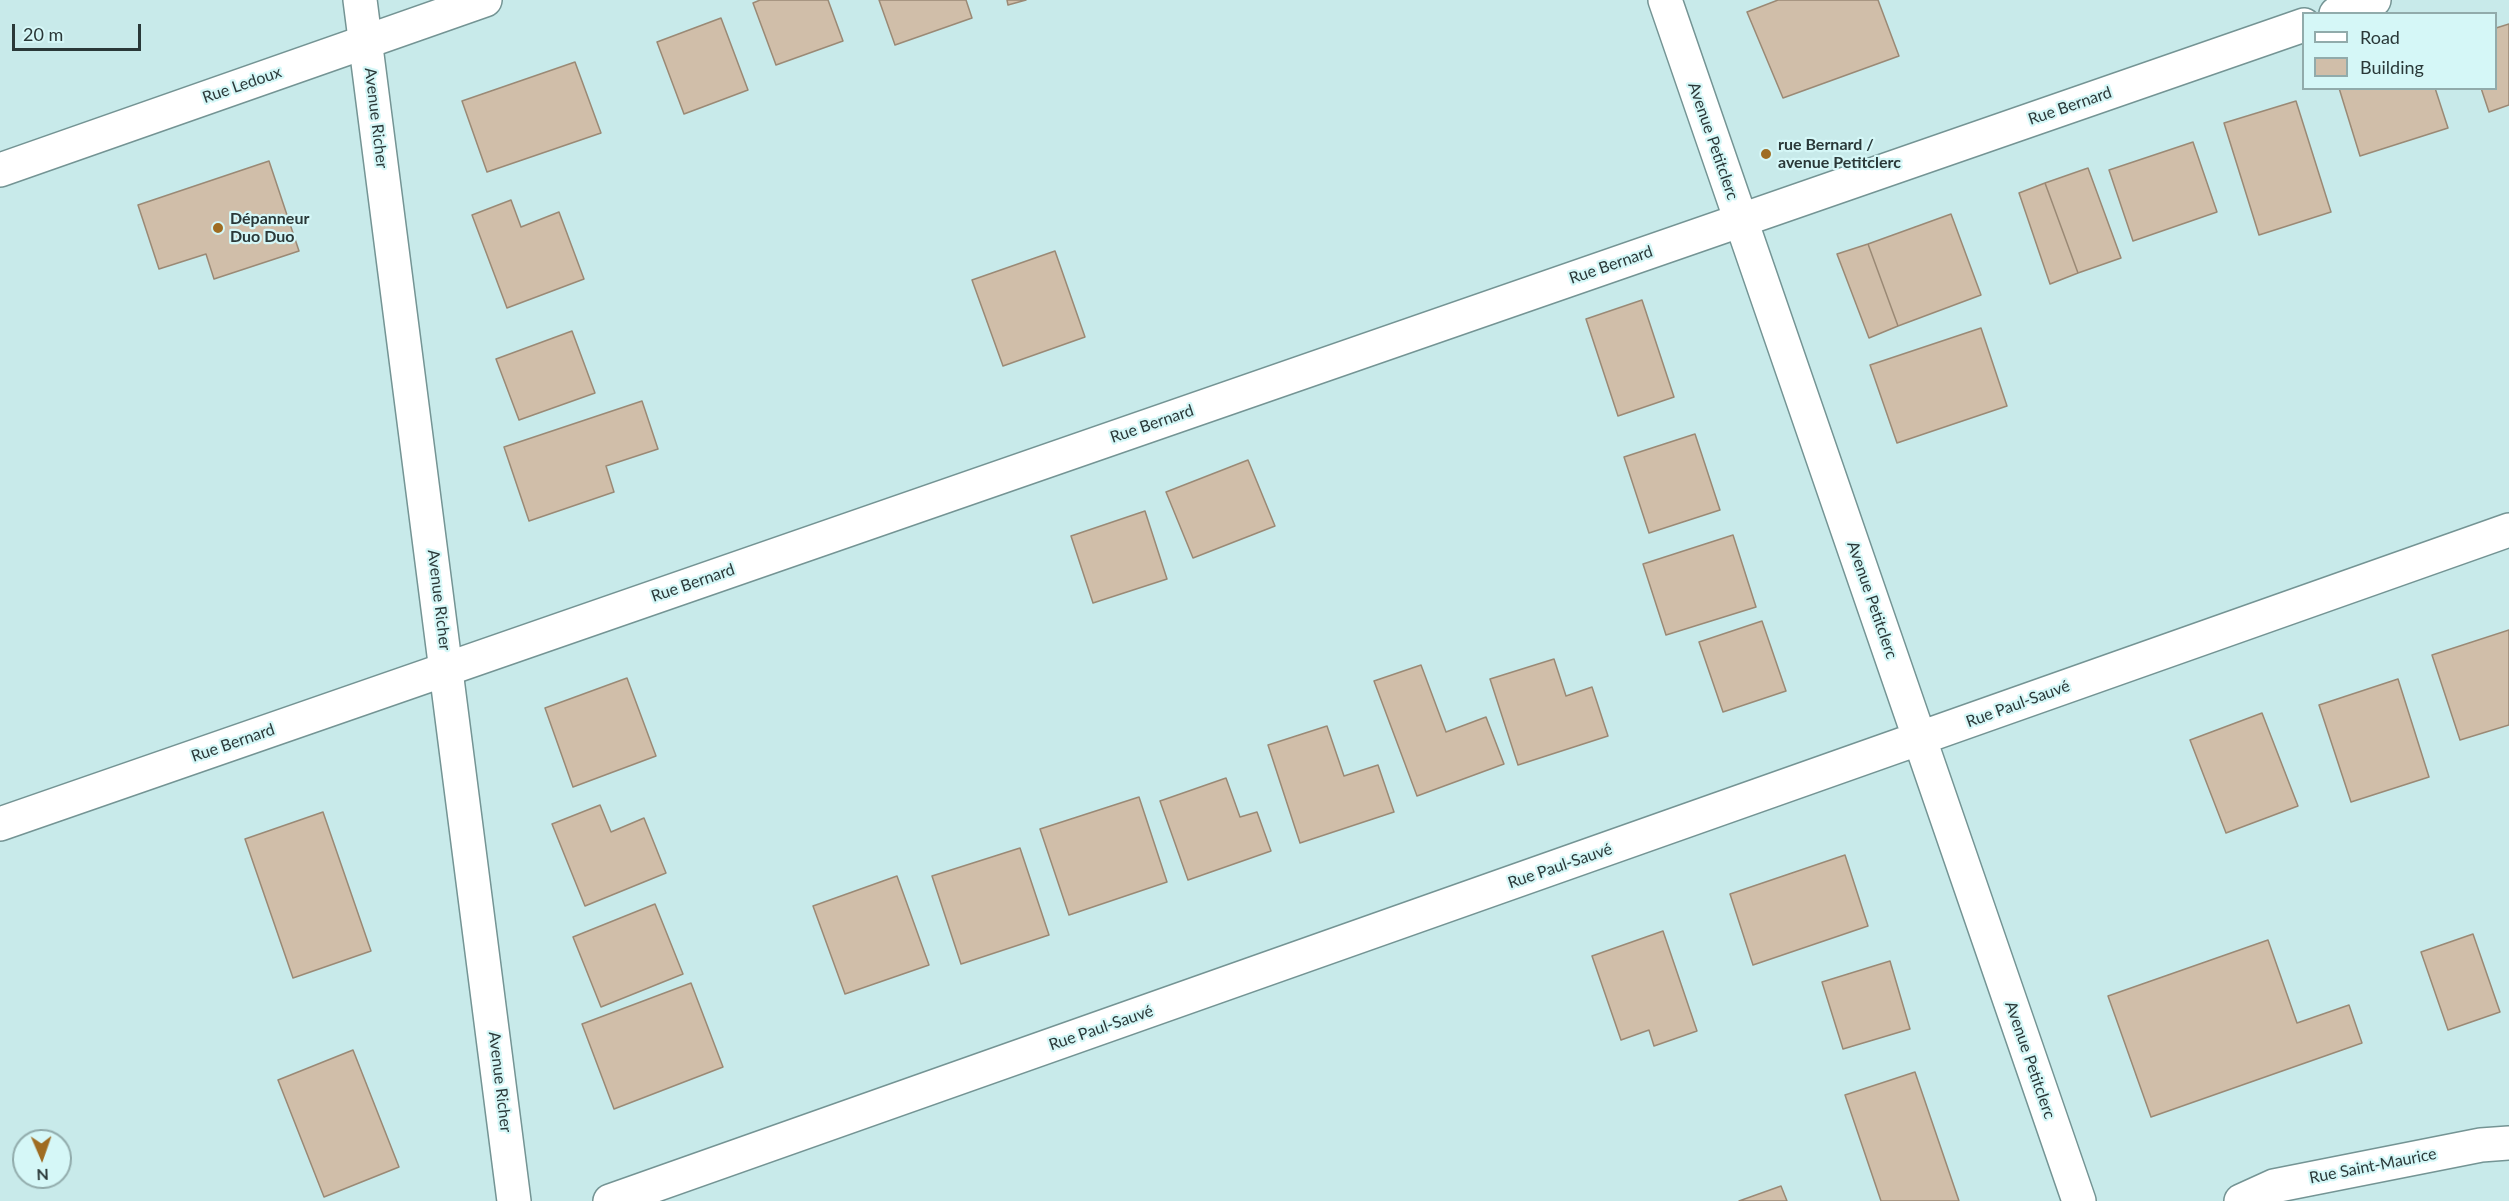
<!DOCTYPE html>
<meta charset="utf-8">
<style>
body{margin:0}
#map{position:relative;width:2509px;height:1201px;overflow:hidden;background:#c8eaea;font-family:Lato,sans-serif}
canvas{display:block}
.legend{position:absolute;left:2302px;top:12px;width:195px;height:78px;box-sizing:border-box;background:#d5f7f7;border:2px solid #91abab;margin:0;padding:8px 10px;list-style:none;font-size:18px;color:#2a3838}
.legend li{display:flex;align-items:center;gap:12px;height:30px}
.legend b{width:30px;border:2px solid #91abab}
.north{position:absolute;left:12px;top:1129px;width:60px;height:60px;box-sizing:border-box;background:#d5f7f7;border:2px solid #91abab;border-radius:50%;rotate:178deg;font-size:16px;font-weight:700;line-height:24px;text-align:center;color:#2a3838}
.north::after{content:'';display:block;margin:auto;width:21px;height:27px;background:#9f6c22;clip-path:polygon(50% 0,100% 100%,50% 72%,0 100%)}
.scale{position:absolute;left:12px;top:24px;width:129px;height:27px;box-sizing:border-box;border:3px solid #2a3838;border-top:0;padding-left:8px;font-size:18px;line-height:21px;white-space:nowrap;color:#2a3838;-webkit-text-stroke:4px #d5f7f7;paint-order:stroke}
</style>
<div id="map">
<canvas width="2509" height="1201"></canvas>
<ul class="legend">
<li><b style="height:8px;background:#fff"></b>Road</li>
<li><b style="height:16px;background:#d0bea9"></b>Building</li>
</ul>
<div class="north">N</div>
<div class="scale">20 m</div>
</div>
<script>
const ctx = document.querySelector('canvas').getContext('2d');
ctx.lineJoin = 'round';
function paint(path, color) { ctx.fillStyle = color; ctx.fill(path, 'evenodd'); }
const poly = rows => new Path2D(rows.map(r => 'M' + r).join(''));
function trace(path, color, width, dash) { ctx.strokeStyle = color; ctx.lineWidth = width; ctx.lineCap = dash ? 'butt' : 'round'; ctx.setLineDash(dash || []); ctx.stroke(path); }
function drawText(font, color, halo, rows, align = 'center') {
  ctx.font = font + ' Lato,sans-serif'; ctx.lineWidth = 4.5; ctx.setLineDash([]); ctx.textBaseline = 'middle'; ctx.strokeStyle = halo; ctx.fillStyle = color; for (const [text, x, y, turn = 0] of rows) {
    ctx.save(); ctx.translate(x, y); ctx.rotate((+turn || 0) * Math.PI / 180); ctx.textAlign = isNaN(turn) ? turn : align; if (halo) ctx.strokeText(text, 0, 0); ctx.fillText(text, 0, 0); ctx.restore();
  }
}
const building = poly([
 [760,0,828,0,843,41,776,65,753,3,760,0],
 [879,0,966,0,972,18,895,45,879,0],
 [1007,0,1026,0,1008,5,1007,0],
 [1778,0,1878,0,1899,56,1783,98,1747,12,1778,0],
 [721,18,748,90,684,114,657,42,721,18],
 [2509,24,2509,105,2489,112,2481,88,2496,88,2496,28,2509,24],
 [575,62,601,133,487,172,462,101,575,62],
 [2339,88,2435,88,2448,128,2360,156,2339,88],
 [2296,101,2331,212,2259,235,2224,123,2296,101],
 [2193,142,2217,212,2133,241,2109,170,2193,142],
 [269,161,299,251,214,279,206,254,159,269,138,205,269,161],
 [2088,168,2121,258,2078,273,2045,183,2088,168],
 [2045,183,2078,273,2050,284,2019,193,2045,183],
 [511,200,521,227,559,212,584,279,507,308,472,215,511,200],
 [1951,214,1981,295,1898,326,1868,244,1951,214],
 [1868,244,1898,326,1869,338,1837,254,1868,244],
 [1055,251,1085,337,1003,366,972,280,1055,251],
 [1642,300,1674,397,1618,416,1586,319,1642,300],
 [1981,328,2007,406,1897,443,1870,365,1981,328],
 [572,331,595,393,519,420,496,359,572,331],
 [642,401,658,449,606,466,614,492,529,521,504,447,642,401],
 [1695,434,1720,510,1649,533,1624,457,1695,434],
 [1248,460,1275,526,1193,558,1166,492,1248,460],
 [1145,511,1167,579,1093,603,1071,536,1145,511],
 [1733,535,1756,607,1666,635,1643,564,1733,535],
 [1762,621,1786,691,1723,712,1699,642,1762,621],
 [2509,630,2509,725,2460,740,2432,655,2509,630],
 [1554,659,1566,696,1592,687,1608,736,1518,765,1490,679,1554,659],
 [1421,665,1446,732,1486,717,1504,764,1417,796,1374,681,1421,665],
 [627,678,656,756,573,787,545,708,627,678],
 [2398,679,2429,777,2351,802,2319,705,2398,679],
 [2262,713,2298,806,2226,833,2190,740,2262,713],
 [1327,726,1344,776,1378,765,1394,812,1300,843,1268,745,1327,726],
 [1226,778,1240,817,1257,812,1271,851,1188,880,1160,801,1226,778],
 [1139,797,1167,882,1069,915,1040,829,1139,797],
 [600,805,611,832,644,818,666,873,585,906,552,824,600,805],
 [323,812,371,951,293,978,245,839,323,812],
 [1020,848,1049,935,961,964,932,876,1020,848],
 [1845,855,1868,926,1753,965,1730,894,1845,855],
 [897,876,929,965,845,994,813,906,897,876],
 [655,904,683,974,601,1007,573,937,655,904],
 [1663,931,1697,1031,1654,1046,1649,1030,1621,1040,1592,956,1663,931],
 [2473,934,2500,1012,2448,1030,2421,952,2473,934],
 [2268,940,2297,1023,2349,1005,2362,1043,2151,1117,2108,996,2268,940],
 [1890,961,1910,1029,1843,1049,1822,982,1890,961],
 [691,983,723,1067,614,1109,582,1024,691,983],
 [353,1050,399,1167,324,1197,278,1080,353,1050],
 [1915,1072,1959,1201,1881,1201,1845,1095,1915,1072],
 [1781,1186,1787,1201,1739,1201,1781,1186]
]);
const minor = poly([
 [1665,0,2079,1201],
 [2336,14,2374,0],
 [0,170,485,0],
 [0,824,2304,25],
 [610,1201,2509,530]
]);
const tertiary = poly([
 [360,0,514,1201],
 [2241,1201,2274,1186,2481,1145,2509,1143]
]);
const markers = [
 [1766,154,6,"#9f6c22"],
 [218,228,6,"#9f6c22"]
];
const streetNames = [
 ["Rue Ledoux",242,85,-19],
 ["Rue Bernard",2070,106,-19],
 ["Avenue Richer",376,118,83],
 ["Avenue Petitclerc",1713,141,71],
 ["Rue Bernard",1611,265,-19],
 ["Rue Bernard",1152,424,-19],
 ["Rue Bernard",693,583,-19],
 ["Avenue Richer",439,600,83],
 ["Avenue Petitclerc",1872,600,71],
 ["Rue Paul-Sauvé",2018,704,-20],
 ["Rue Bernard",233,743,-19],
 ["Rue Paul-Sauvé",1560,866,-19],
 ["Rue Paul-Sauvé",1101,1028,-19],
 ["Avenue Petitclerc",2030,1060,71],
 ["Avenue Richer",500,1082,83],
 ["Rue Saint-Maurice",2373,1166,-11]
];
const poiNames = [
 ["rue Bernard /",1778,145],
 ["avenue Petitclerc",1778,163],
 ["Dépanneur",230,219],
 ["Duo Duo",230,237]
];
paint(building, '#d0bea9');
trace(building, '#9a8975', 1.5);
trace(minor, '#749494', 36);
trace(tertiary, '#749494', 36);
trace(minor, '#fff', 33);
trace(tertiary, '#fff', 33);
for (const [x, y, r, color] of markers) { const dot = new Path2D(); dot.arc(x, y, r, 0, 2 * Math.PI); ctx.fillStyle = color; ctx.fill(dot); trace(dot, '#d5f7f7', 2); }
drawText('16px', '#2a3838', '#d5f7f7', streetNames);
drawText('bold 16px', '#2a3838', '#d5f7f7', poiNames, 'left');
</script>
